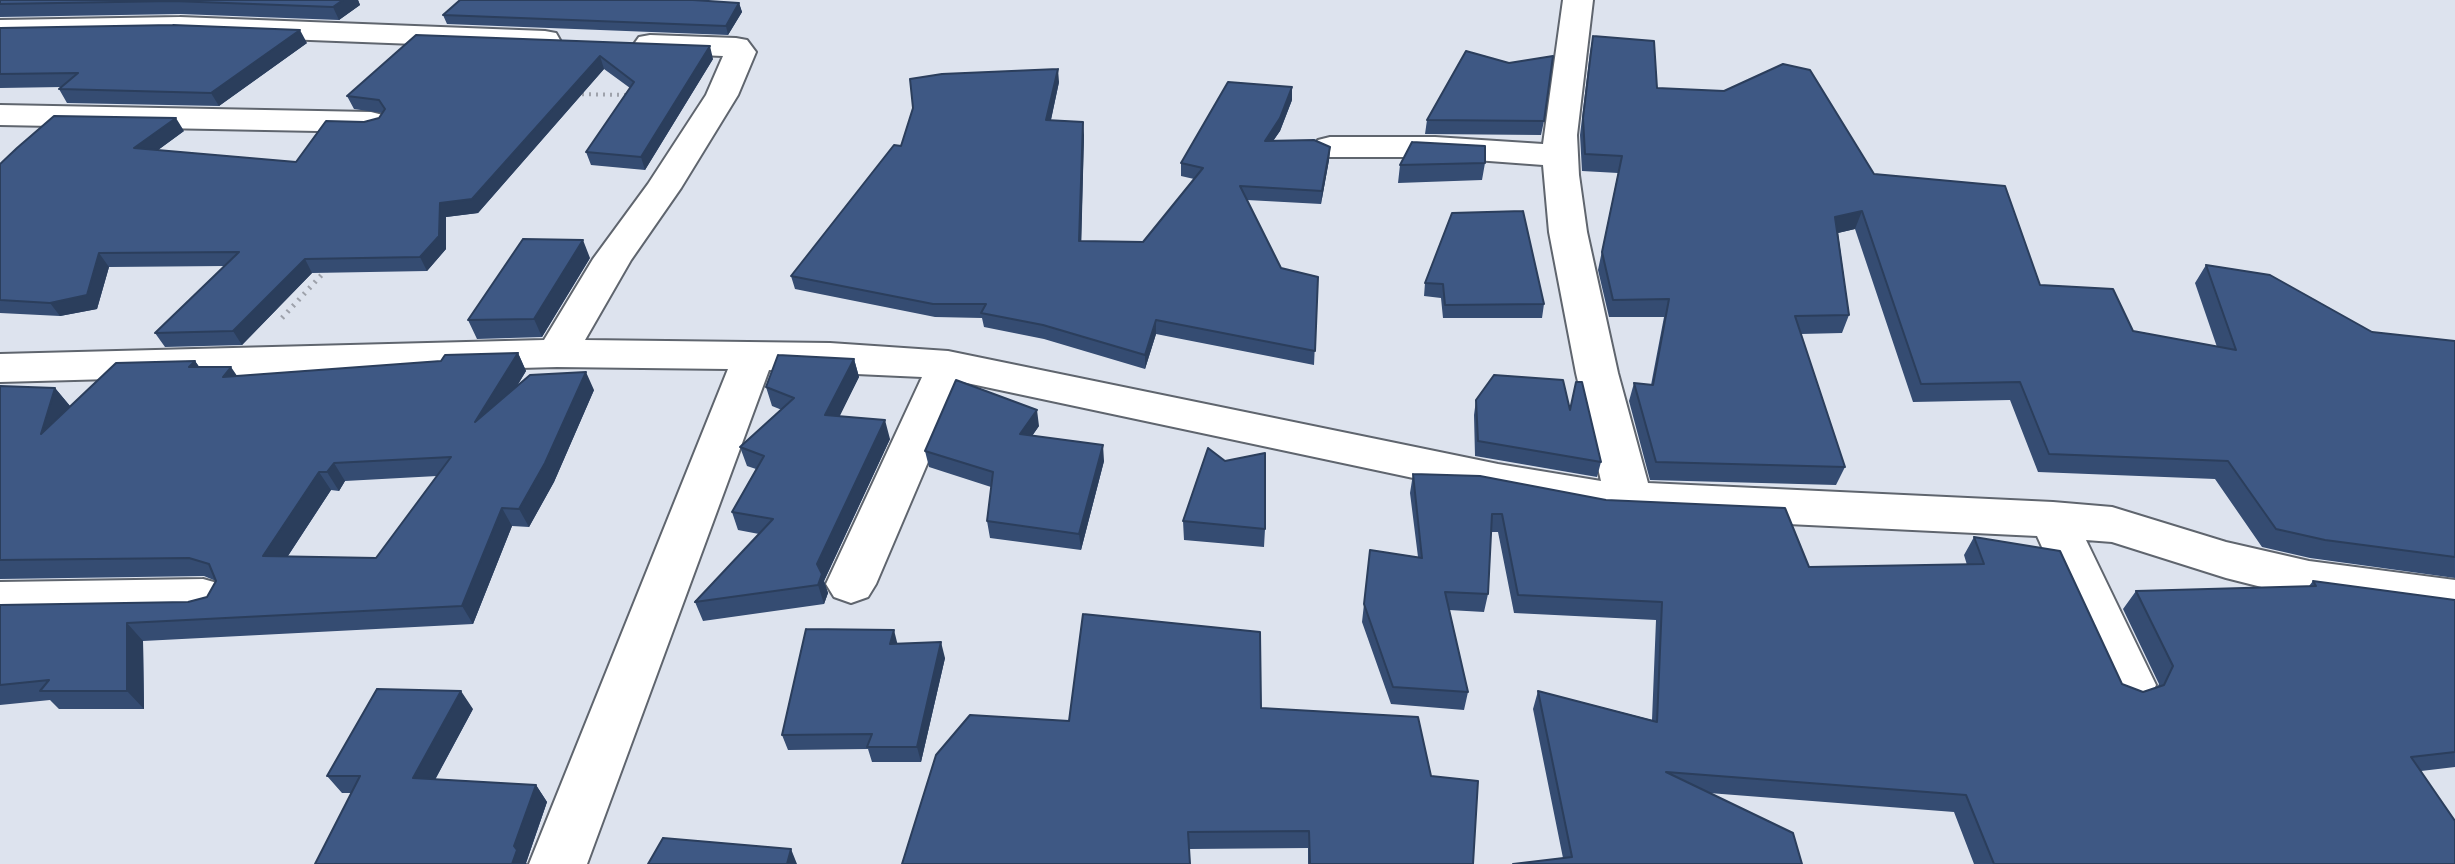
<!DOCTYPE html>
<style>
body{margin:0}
canvas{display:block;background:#dde3ee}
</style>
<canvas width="2455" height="864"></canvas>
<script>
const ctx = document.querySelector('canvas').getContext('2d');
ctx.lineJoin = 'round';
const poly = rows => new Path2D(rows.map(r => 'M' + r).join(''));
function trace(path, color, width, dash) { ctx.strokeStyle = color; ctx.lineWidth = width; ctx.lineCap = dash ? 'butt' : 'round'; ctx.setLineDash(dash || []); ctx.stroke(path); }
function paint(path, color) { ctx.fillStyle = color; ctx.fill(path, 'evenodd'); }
const pathFar1 = poly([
 [575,94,629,95]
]);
const path = poly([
 [282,318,327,269]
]);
const street = poly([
 [1563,0,1593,0,1577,135,1579,175,1587,232,1618,373,1648,483,2053,502,2112,507,2226,542,2309,561,2455,580,2455,618,2309,599,2226,578,2112,542,2086,540,2156,685,2149,700,2130,707,2111,700,2037,536,1601,515,1498,496,962,382,876,584,868,597,851,603,834,597,826,584,922,377,769,370,587,864,529,864,728,369,557,367,0,382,0,354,544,340,593,259,648,184,706,95,723,56,650,53,639,51,634,44,639,37,650,35,736,38,747,40,756,52,738,95,681,188,631,260,585,340,830,343,948,351,1498,464,1601,481,1576,373,1549,232,1543,165,1435,157,1330,157,1318,154,1313,147,1318,140,1330,137,1435,137,1543,144,1563,0],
 [180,17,545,31,556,33,560,40,556,47,545,49,180,35,0,38,0,20,180,17],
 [0,105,371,112,383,115,388,122,383,129,371,132,0,125,0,105],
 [203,579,221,584,228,598,221,612,203,617,0,620,0,582,203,579]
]);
const wall = poly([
 [0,0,358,0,360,5,339,20,180,14,0,17],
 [739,3,742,12,728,35,447,24,443,15],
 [0,28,307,43,219,106,67,103,59,89,62,87,0,88],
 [416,35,713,59,645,170,591,165,586,152,630,88,604,69,478,213,446,217,446,249,427,271,312,273,242,345,165,347,155,333,225,266,109,267,97,309,60,316,0,313,0,164,184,131,158,150,296,162,364,122,379,118,382,113,354,109,347,96],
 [1593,36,1657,88,1874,174,2040,285,2133,331,2217,347,2195,283,2206,265,2372,332,2455,341,2455,578,2310,558,2262,547,2215,479,2038,472,2010,400,1913,402,1855,229,1838,233,1849,315,1842,333,1801,334,1845,467,1836,485,1650,480,1629,401,1634,383,1651,385,1664,317,1609,317,1598,270,1618,173,1582,171,1580,135,1590,52],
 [1059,82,1051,120,1084,135,1081,241,1143,242,1194,179,1181,176,1181,163,1292,100,1280,131,1273,141,1330,147,1329,160,1321,204,1247,200,1281,268,1318,277,1314,365,1156,334,1145,369,1044,339,984,327,982,318,935,317,795,289,791,276],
 [1427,120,1544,121,1541,135,1425,134],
 [1485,163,1482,180,1398,183,1400,165],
 [1523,211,1544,304,1542,318,1443,318,1441,298,1424,296,1425,283],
 [590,258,542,337,477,339,468,320],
 [518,353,526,371,517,386,594,390,554,482,529,527,512,526,473,624,143,641,144,709,59,709,50,700,0,705,0,605,188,602,207,597,216,581,204,576,0,579,0,386,55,388,70,406,69,408,195,361,199,367,237,376,441,361],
 [437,476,376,558,288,556,331,490,339,491,345,481],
 [854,359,859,377,839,416,890,439,824,581,828,593,824,604,703,621,695,602,759,534,738,530,732,512,756,469,747,466,740,447,782,410,772,406,766,387],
 [1476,400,1570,409,1601,462,1597,477,1475,456,1474,415],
 [1039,426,1032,436,1104,461,1081,550,990,538,987,521,991,487,929,467,925,451],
 [1413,474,1809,567,1967,565,1964,555,1974,537,2122,684,2143,692,2157,688,2159,684,2123,609,2136,591,2309,586,2313,581,2455,600,2455,767,2421,771,2455,864,1974,864,1954,812,1709,793,1802,864,1563,858,1533,709,1538,691,1652,720,1656,620,1514,613,1498,532,1491,532,1488,594,1484,612,1449,610,1468,692,1464,710,1391,704,1362,622,1370,550,1418,557,1410,493],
 [1183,521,1265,529,1264,547,1184,540],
 [897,643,945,658,921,762,872,762,868,749,788,750,782,735],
 [1261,708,1431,776,1473,864,1308,864,1308,848,1189,849,1069,721],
 [473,709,435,780,536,785,547,802,526,863,527,864,315,864,351,793,342,793,327,776]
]);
const shadedWall = poly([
 [343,0,358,0,360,5,339,20,333,7],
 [739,3,742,12,728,35,726,26],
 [300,30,307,43,219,106,211,93],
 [710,46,713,59,645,170,641,157],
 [600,56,604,69,478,213,446,217,446,249,427,271,420,257,440,203],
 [1058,69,1059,82,1048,133,1046,120],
 [1292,87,1292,100,1280,131,1264,154,1265,141],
 [176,118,184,131,143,161,134,148],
 [1083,122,1084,135,1081,254,1079,241],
 [1330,147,1329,160,1321,204,1322,191],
 [1862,211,1855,229,1829,235,1835,217],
 [583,240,590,258,542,337,534,319],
 [99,253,109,267,97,309,60,316,50,303],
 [305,259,312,273,242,345,233,331],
 [1156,320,1156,334,1145,369,1145,355],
 [518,353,526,371,484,440,475,422],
 [854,359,859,377,831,434,825,415],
 [195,361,208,379,189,367],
 [231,367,244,386,223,377],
 [586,372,594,390,554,482,529,527,519,509],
 [55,388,70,406,56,453,41,434],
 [1037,410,1039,426,1022,450,1020,434],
 [885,420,890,439,824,581,828,593,824,604,818,585,817,564],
 [1103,445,1104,461,1081,550,1079,534],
 [334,463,345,481,339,491,327,472],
 [319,472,331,490,276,574,263,556],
 [502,508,512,526,473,624,462,606],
 [127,623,143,641,144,709,127,691],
 [894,630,898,646,890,644],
 [941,642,945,658,921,762,917,747],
 [461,691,473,709,426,796,413,778],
 [536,785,547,802,526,863,527,864,512,864,514,846],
 [791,849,797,864,787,864]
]);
const building = poly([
 [0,0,343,0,333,7,173,1,0,4,0,0],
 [460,0,693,0,739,3,726,26,443,15,460,0],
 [173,25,300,30,211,93,59,89,78,73,0,74,0,28,173,25],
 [416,35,710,46,641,157,586,152,634,82,600,56,472,199,440,203,439,236,420,257,305,259,233,331,155,333,239,252,99,253,87,295,50,303,0,300,0,164,17,148,54,116,176,118,134,148,296,162,326,121,364,122,379,118,385,109,379,100,347,96,416,35],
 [1593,36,1654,41,1657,88,1724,91,1783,64,1810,70,1874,174,2005,186,2040,285,2113,289,2133,331,2236,350,2206,265,2270,275,2372,332,2455,341,2455,557,2325,540,2276,529,2228,461,2049,454,2020,382,1921,384,1862,211,1835,217,1849,315,1795,316,1845,467,1656,462,1634,383,1653,385,1669,299,1613,300,1602,252,1622,156,1585,154,1583,118,1593,36],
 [1466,51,1509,63,1553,56,1544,121,1427,120,1466,51],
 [1058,69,1046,120,1083,122,1079,241,1143,242,1203,168,1181,163,1228,82,1292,87,1280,118,1265,141,1314,140,1330,147,1322,191,1240,186,1281,268,1318,277,1315,351,1156,320,1145,355,1043,325,981,313,986,304,933,304,791,276,894,145,901,146,913,108,910,79,942,74,1058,69],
 [1412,142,1485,146,1485,163,1400,165,1412,142],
 [1523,211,1544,304,1445,305,1443,284,1425,283,1452,213,1523,211],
 [523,239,583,240,534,319,468,320,523,239],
 [518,353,475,422,530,375,586,372,545,463,519,509,502,508,462,606,127,623,127,691,40,691,49,680,0,685,0,605,188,602,207,597,216,581,209,564,189,558,0,560,0,386,55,388,41,434,116,363,195,361,189,367,231,367,223,377,441,361,445,355,518,353],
 [451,457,376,558,263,556,319,472,327,472,334,463,451,457],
 [778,355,854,359,825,415,885,420,817,564,822,574,818,585,695,602,773,519,732,512,764,456,740,447,794,398,766,387,778,355],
 [1494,375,1563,380,1570,410,1576,382,1582,382,1601,462,1478,441,1476,400,1494,375],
 [956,380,1037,410,1020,434,1103,445,1079,534,987,521,993,472,925,451,956,380],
 [1208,448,1225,461,1265,453,1265,529,1183,521,1208,448],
 [1413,474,1480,476,1606,500,1785,508,1809,567,1984,564,1974,537,2060,551,2122,684,2143,692,2164,685,2173,666,2136,591,2316,586,2313,581,2455,600,2455,752,2411,757,2455,821,2455,864,1994,864,1966,795,1666,772,1793,833,1802,864,1513,864,1572,857,1538,691,1657,722,1662,602,1518,595,1502,514,1492,514,1488,594,1445,592,1468,692,1393,687,1364,604,1370,550,1422,558,1413,474],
 [1083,614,1260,632,1261,708,1418,717,1431,776,1478,781,1473,864,1310,864,1309,831,1188,832,1190,864,902,864,936,755,970,715,1069,721,1083,614],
 [806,629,894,630,890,644,941,642,917,747,867,747,872,734,782,735,806,629],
 [377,689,461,691,413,778,536,785,514,846,517,850,512,864,315,864,360,776,327,776,377,689],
 [663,838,791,849,787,864,648,864,663,838]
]);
trace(street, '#5f656e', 4);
trace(pathFar1, '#9ea2ab', 4, [2, 5]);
trace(path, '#9ea2ab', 5, [2, 6]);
paint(street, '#fff');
paint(wall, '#354c72');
paint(shadedWall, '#2b3e5c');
paint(building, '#3e5884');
trace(building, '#2b3e5c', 2);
</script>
